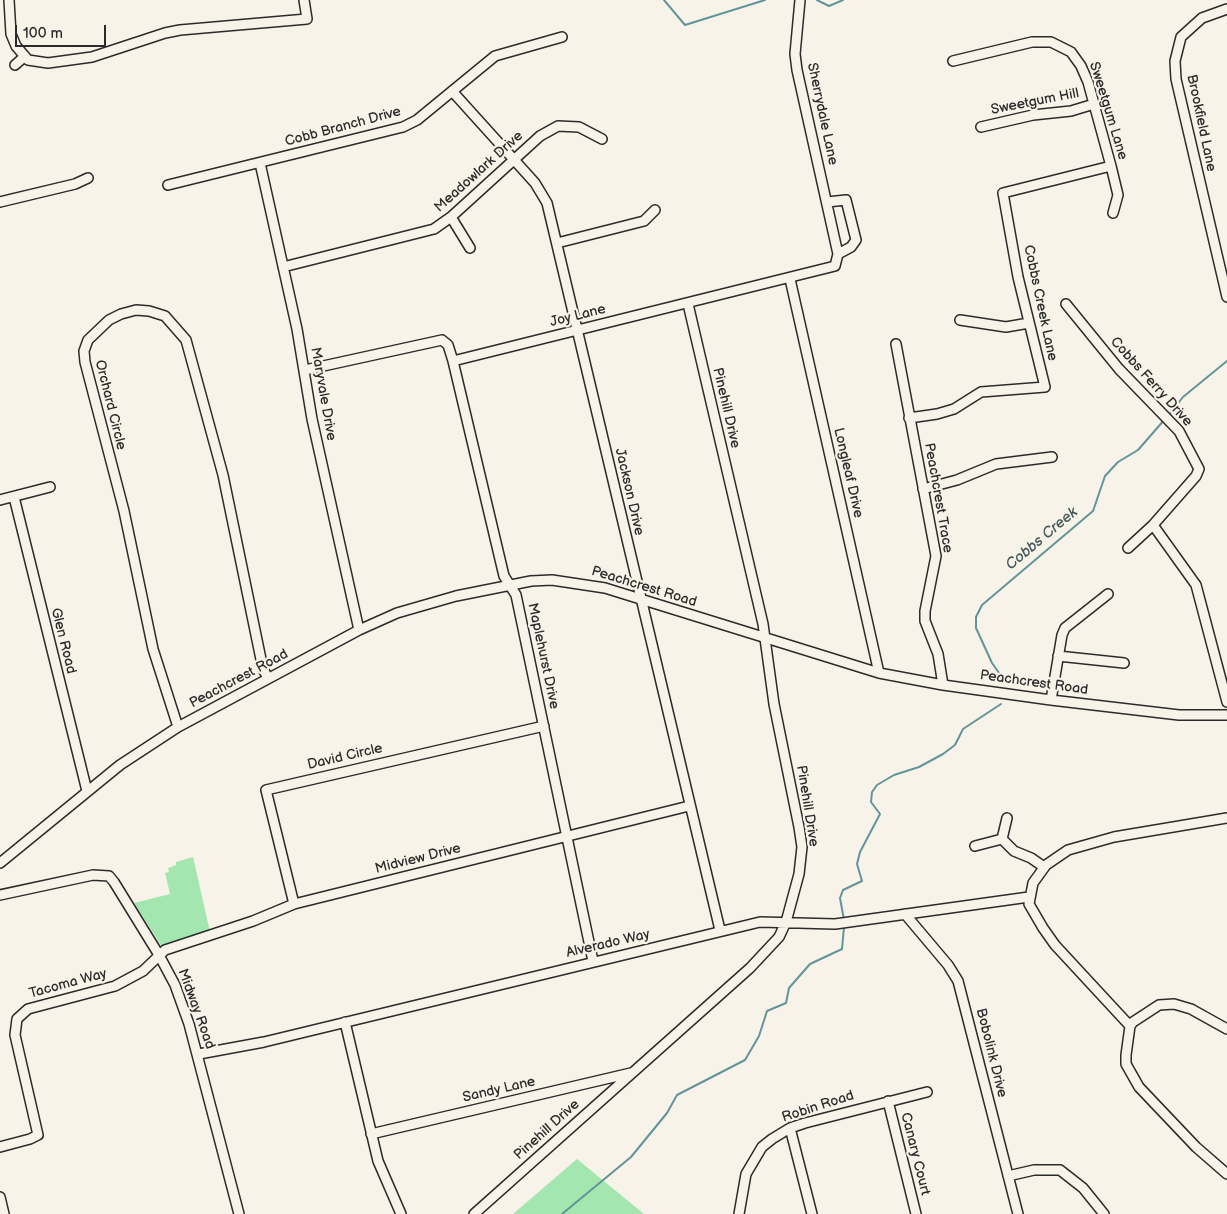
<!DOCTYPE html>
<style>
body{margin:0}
#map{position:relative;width:1227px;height:1214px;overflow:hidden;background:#f7f3e8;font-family:"Balsamiq Sans",sans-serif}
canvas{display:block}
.scale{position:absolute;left:15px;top:25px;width:91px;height:22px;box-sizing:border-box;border:2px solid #2b2b2b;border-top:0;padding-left:6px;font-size:15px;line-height:18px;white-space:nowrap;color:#2b2b2b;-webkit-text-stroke:4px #f7f3e8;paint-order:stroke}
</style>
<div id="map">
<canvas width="1227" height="1214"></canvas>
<div class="scale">100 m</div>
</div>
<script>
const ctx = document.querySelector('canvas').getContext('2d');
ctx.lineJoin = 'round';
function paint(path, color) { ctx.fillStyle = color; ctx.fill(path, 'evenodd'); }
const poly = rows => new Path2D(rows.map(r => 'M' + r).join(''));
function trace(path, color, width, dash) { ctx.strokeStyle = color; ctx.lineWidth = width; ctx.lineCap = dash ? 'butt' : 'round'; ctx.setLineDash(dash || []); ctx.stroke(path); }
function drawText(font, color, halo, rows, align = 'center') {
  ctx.font = font + ' "Balsamiq Sans",sans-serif'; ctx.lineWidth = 4.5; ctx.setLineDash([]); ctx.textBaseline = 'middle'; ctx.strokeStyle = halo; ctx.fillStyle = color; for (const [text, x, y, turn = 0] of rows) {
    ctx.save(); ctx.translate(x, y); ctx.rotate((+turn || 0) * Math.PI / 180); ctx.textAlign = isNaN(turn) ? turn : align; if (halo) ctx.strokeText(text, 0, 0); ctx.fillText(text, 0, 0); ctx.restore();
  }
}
const green = poly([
 [193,857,210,932,162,947,134,903,170,894,165,873,169,872,168,868,176,865,176,862],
 [577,1159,644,1214,513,1214]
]);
const stream = poly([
 [664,0,685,25,765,0],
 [817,0,829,6,843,0],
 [1168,416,1183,397,1227,361],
 [1004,680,992,663,976,628,976,617,982,605,1093,511,1105,476,1118,462,1138,450,1165,419],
 [844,920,840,898,843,890,862,881,857,864,860,852,880,814,871,802,872,792,877,785,894,775,919,767,943,754,955,745,963,729,1001,704],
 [562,1214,631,1157,667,1113,677,1095,745,1060,759,1036,767,1011,786,1003,789,988,810,964,842,949,844,927]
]);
const minor = poly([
 [9,0,11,34,16,46,28,60,48,63,92,57,165,33,180,30,307,19,304,0],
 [1227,9,1202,18,1181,37,1175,61,1176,79,1227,297],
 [953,61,1032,42,1051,42,1071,52,1081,66,1088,82,1111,166,1118,195,1113,213],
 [15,65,24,57],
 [452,91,535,183,547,203,720,930],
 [981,127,1033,115,1071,111,1094,104],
 [260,163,297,329,312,419,359,630],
 [168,185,403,127,417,120,495,56,562,37],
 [0,202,75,184,88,178],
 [827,202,846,200,856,240,851,247,838,254],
 [451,217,470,248],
 [557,243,644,221,655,210],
 [283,267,434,229,451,217,540,136,558,126,579,127,602,139],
 [790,279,879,673],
 [1066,304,1119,369,1179,431,1199,469,1196,476,1153,525,1128,548],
 [960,320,1006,327,1029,323],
 [896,344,936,556,925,611,925,621,938,654,943,685],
 [453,361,504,576,516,595,593,961],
 [305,370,442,340,448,345,453,361,835,266,838,254,797,70,795,54,800,0],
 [909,418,937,414,954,409,981,392,1045,387,1018,277,1003,193,1111,166],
 [923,489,957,480,996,464,1052,457],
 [14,497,87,791],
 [0,500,50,487],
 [1153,525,1196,585,1227,702],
 [1058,656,1124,663],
 [1051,700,1062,635,1065,628,1108,594],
 [178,727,153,649,124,511,85,362,84,351,88,340,109,320,121,314,136,310,149,311,165,316,186,340,223,475,263,669,268,678],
 [1007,818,1002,839,1014,851,1031,858,1044,867],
 [975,846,1002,839],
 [0,863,120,765,178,727,359,630,397,613,456,596,531,581,552,580,605,588,879,673,943,685,1051,700,1179,715,1227,715],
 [0,895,93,875,109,876,114,882,159,955,175,985,189,1024,239,1214],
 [294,904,266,790,544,726],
 [905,914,948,965,958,981,1018,1214],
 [345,1022,378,1161,401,1214],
 [1130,1026,1055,945,1043,928,1029,904,1033,883,1046,865,1068,850,1114,837,1227,818],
 [1227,1029,1191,1009,1174,1004,1159,1005,1133,1022,1130,1026,1126,1055,1126,1064,1139,1087,1196,1147,1227,1174],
 [199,1054,264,1042,760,922,835,924,1029,897],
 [888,1101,916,1214],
 [790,1128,812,1214],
 [371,1134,631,1073],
 [0,1147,30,1139,38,1135,15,1035,17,1019,28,1009,115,986,143,971,165,950,253,921,294,904,689,806],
 [1008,1176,1034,1170,1060,1170,1083,1188,1104,1214],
 [0,1197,4,1214],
 [474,1214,750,968,779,937,786,922,799,874,802,847,799,827,774,704,763,624,688,304],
 [739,1214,746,1174,762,1147,772,1139,790,1128,805,1123,927,1092]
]);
const streetNames = [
 ["Sweetgum Hill",1035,102,-11],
 ["Sweetgum Lane",1108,111,73],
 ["Sherrydale Lane",822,114,78],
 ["Brookfield Lane",1201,123,78],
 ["Cobb Branch Drive",343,127,-15],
 ["Meadowlark Drive",479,172,-42],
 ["Cobbs Creek Lane",1040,303,78],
 ["Joy Lane",578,316,-14],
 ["Cobbs Ferry Drive",1151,382,48],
 ["Maryvale Drive",323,394,80],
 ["Orchard Circle",110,405,76],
 ["Pinehill Drive",726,408,77],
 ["Longleaf Drive",848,473,77],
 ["Jackson Drive",629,492,77],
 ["Peachcrest Trace",938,498,80],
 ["Peachcrest Road",644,587,17],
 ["Glen Road",63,641,76],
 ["Maplehurst Drive",543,656,78],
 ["Peachcrest Road",239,679,-28],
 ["Peachcrest Road",1034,683,8],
 ["David Circle",345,757,-13],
 ["Pinehill Drive",807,806,81],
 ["Midview Drive",418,859,-14],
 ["Alverado Way",608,944,-13],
 ["Tacoma Way",68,984,-15],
 ["Midway Road",196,1009,70],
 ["Bobolink Drive",991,1053,76],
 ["Sandy Lane",499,1090,-13],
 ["Robin Road",818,1107,-18],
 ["Pinehill Drive",547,1130,-42],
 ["Canary Court",915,1154,76]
];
const waterNames = [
 ["Cobbs Creek",1042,539,-40]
];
paint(green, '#a4e6af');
trace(stream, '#639499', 2);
trace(minor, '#2b2b2b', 12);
trace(minor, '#f7f3e8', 9);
drawText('14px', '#2b2b2b', '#f7f3e8', streetNames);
drawText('italic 15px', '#425759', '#f7f3e8', waterNames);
</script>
